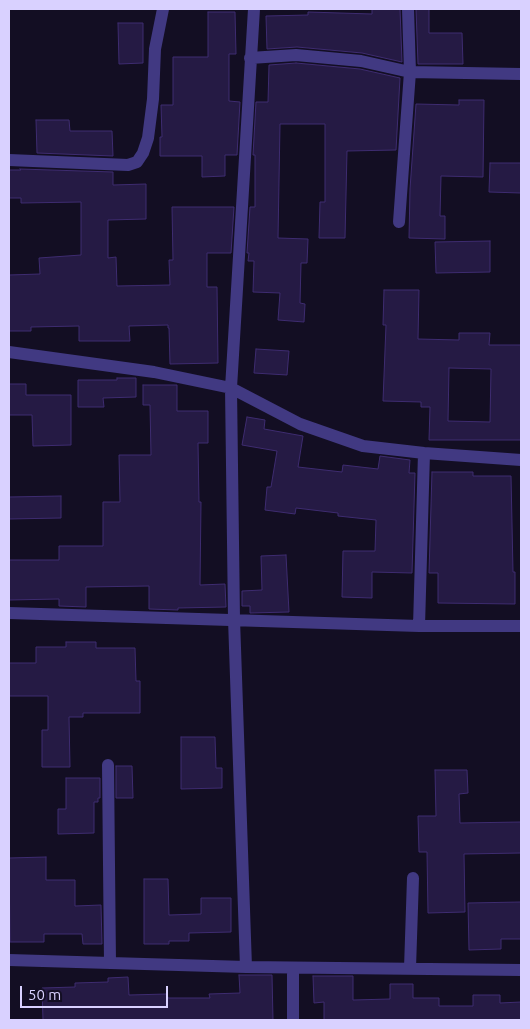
<!DOCTYPE html>
<style>
body{margin:0}
#map{position:relative;width:530px;height:1029px;overflow:hidden;background:#130e23;font-family:Ubuntu,sans-serif}
canvas{display:block}
.frame{position:absolute;inset:0;border:10px solid #d9d1ff;pointer-events:none}
.scale{position:absolute;left:20px;top:986px;width:148px;height:22px;box-sizing:border-box;border:2px solid #d9d1ff;border-top:0;padding-left:6px;font-size:15px;line-height:18px;white-space:nowrap;color:#d9d1ff;-webkit-text-stroke:4px #130e23;paint-order:stroke}
</style>
<div id="map">
<canvas width="530" height="1029"></canvas>
<div class="frame"></div>
<div class="scale">50 m</div>
</div>
<script>
const ctx = document.querySelector('canvas').getContext('2d');
ctx.lineJoin = 'round';
function paint(path, color) { ctx.fillStyle = color; ctx.fill(path, 'evenodd'); }
const poly = rows => new Path2D(rows.map(r => 'M' + r).join(''));
function trace(path, color, width, dash) { ctx.strokeStyle = color; ctx.lineWidth = width; ctx.lineCap = dash ? 'butt' : 'round'; ctx.setLineDash(dash || []); ctx.stroke(path); }
const building = poly([
 [372,9,400,9,402,62,362,53,297,47,267,49,266,16,308,15,308,12,372,14,372,9],
 [416,9,429,9,429,33,462,33,463,64,418,64,416,9],
 [208,12,235,12,236,54,229,54,229,101,240,102,237,155,225,155,225,176,202,177,202,156,160,156,160,137,162,137,161,105,173,105,173,57,208,57,208,12],
 [118,23,143,23,143,63,119,64,118,23],
 [296,63,360,69,400,78,396,150,347,151,345,238,319,238,320,202,325,202,325,124,280,124,278,238,308,239,307,263,301,263,300,303,305,304,304,322,278,320,280,293,253,292,254,261,248,261,249,253,247,253,250,207,255,207,255,155,253,155,256,102,268,102,269,65,296,63],
 [459,100,484,100,483,177,441,176,440,216,445,216,445,239,409,238,410,189,416,104,459,105,459,100],
 [36,120,69,120,70,131,112,131,113,156,37,153,36,120],
 [490,163,521,163,521,193,489,192,490,163],
 [20,169,113,172,113,185,146,184,146,219,108,220,108,258,116,257,117,286,170,285,169,260,173,260,172,207,234,207,231,253,207,253,207,287,217,287,218,363,170,364,169,328,168,328,168,325,129,326,130,341,79,341,79,326,31,327,31,331,9,331,9,275,40,274,39,258,81,255,81,202,21,203,21,198,9,198,9,170,21,170,20,169],
 [490,241,490,272,436,273,435,242,490,241],
 [384,290,419,290,418,339,459,340,459,333,490,333,489,345,521,345,521,440,429,440,430,407,421,407,421,402,383,401,386,325,383,325,384,290],
 [449,368,491,369,490,422,448,421,449,368],
 [256,349,289,351,287,375,254,373,256,349],
 [117,378,136,378,136,397,103,398,104,407,78,407,78,380,117,380,117,378],
 [9,384,26,384,26,395,71,395,71,445,33,446,32,415,9,415,9,384],
 [143,385,177,385,177,411,208,411,208,443,198,443,199,502,201,502,200,585,225,584,226,607,178,608,178,610,149,609,149,586,86,587,86,607,59,606,59,599,9,600,9,560,59,560,59,546,103,546,103,502,120,502,119,455,151,455,150,405,143,405,143,385],
 [247,417,265,420,264,429,303,436,298,467,342,472,343,465,378,469,380,456,410,460,409,473,415,473,412,573,372,572,372,598,342,597,343,551,375,551,376,520,338,516,338,513,296,508,295,514,265,510,267,487,271,487,277,451,242,445,247,417],
 [432,472,473,472,473,476,511,476,513,572,515,572,515,604,438,603,438,573,429,573,432,472],
 [61,496,61,518,9,519,9,497,61,496],
 [286,555,289,612,250,613,250,606,242,606,242,591,262,590,261,556,286,555],
 [66,642,96,642,96,648,135,648,136,681,140,681,140,713,83,713,83,717,69,717,70,767,42,767,42,730,48,730,48,696,9,696,9,663,36,663,36,647,66,647,66,642],
 [181,737,215,737,216,768,222,768,222,788,181,789,181,737],
 [116,766,132,766,133,798,116,798,116,766],
 [435,770,467,770,468,793,459,794,460,823,521,822,521,853,464,854,465,912,428,913,427,852,419,852,418,816,436,816,435,770],
 [66,778,100,778,100,798,98,798,98,802,94,802,94,833,58,834,58,809,66,809,66,778],
 [46,857,46,880,75,880,75,906,101,905,102,944,83,944,82,934,44,934,44,942,10,942,9,858,46,857],
 [144,879,168,879,169,915,201,914,201,898,231,898,231,932,189,933,189,941,169,941,169,944,144,944,144,879],
 [521,902,521,939,501,939,501,949,469,950,468,903,521,902],
 [239,975,272,975,273,1020,43,1020,42,988,75,987,75,983,108,982,108,978,128,977,129,995,167,994,168,998,210,998,209,994,240,993,239,975],
 [313,976,353,976,353,1000,390,999,390,984,413,984,413,998,439,998,439,1006,473,1006,473,995,500,995,500,1003,521,1002,521,1020,324,1020,324,1002,314,1003,313,976]
]);
const minor = poly([
 [250,58,296,55,361,61,410,72,521,74],
 [9,160,128,165,137,162,143,153,148,138,153,99,155,49,163,9],
 [399,222,410,72,408,9],
 [9,352,154,372,231,388,300,424,363,446,424,453,521,460],
 [9,613,419,626,521,626],
 [419,626,424,453],
 [108,765,110,963],
 [9,960,246,967,521,970],
 [246,967,234,619,231,388,254,9],
 [293,968,293,1020],
 [410,968,413,878]
]);
paint(building, '#251a44');
trace(building, '#3e2c70', 1);
trace(minor, '#413982', 12);
</script>
